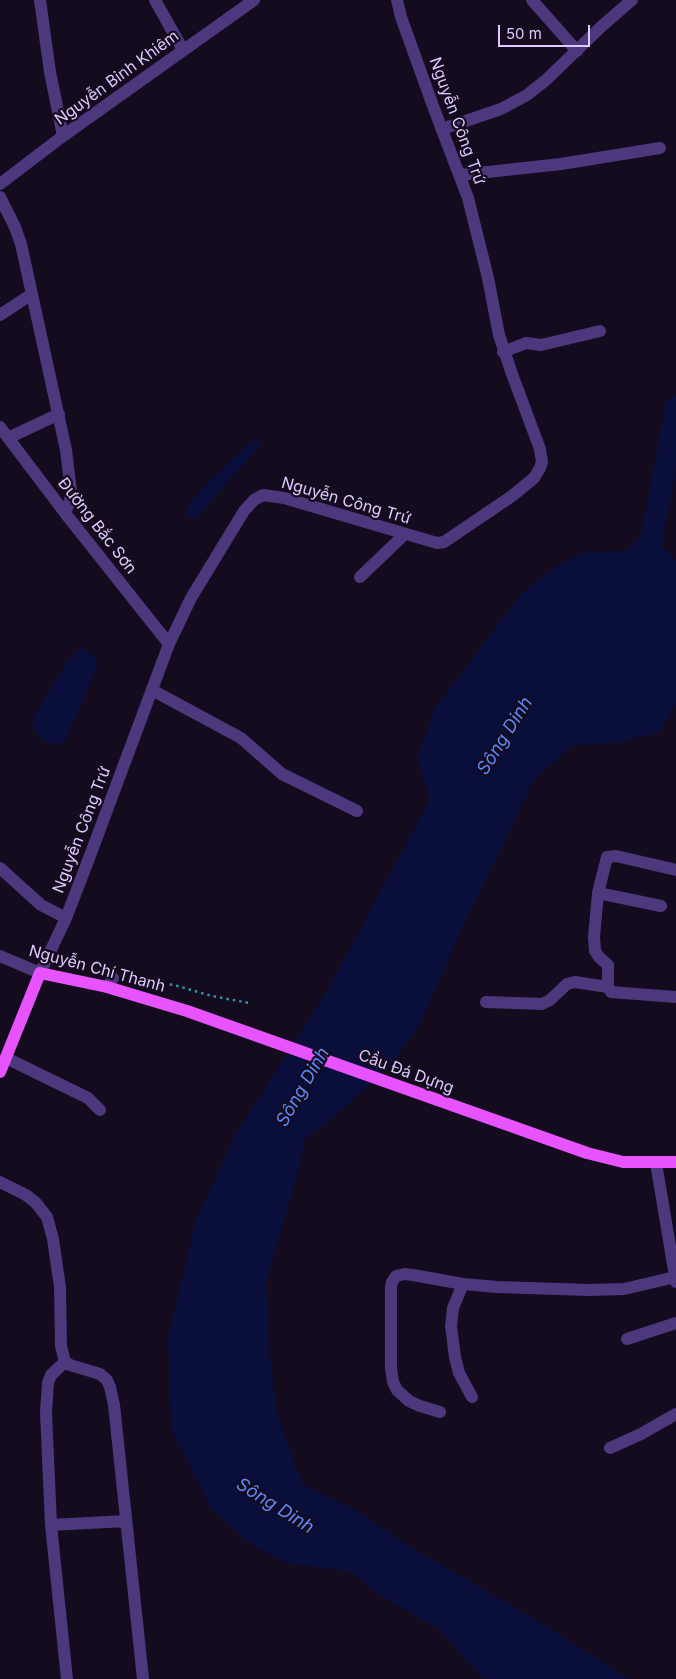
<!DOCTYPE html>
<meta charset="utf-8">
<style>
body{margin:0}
#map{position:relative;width:676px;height:1679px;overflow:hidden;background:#140c1e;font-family:Inter,sans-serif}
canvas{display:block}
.scale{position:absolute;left:498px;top:25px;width:92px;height:22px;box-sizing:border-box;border:2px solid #ddcafe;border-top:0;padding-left:6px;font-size:15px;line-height:18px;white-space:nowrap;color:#ddcafe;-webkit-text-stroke:4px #140c1e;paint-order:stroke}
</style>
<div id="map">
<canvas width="676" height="1679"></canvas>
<div class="scale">50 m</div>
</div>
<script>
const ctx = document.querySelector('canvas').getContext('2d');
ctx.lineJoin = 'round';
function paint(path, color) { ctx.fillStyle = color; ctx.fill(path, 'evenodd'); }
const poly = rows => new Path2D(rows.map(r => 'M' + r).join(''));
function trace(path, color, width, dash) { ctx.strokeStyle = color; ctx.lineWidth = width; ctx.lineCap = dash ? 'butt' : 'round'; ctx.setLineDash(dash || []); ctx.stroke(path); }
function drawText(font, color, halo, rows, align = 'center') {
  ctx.font = font + ' Inter,sans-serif'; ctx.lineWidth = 4.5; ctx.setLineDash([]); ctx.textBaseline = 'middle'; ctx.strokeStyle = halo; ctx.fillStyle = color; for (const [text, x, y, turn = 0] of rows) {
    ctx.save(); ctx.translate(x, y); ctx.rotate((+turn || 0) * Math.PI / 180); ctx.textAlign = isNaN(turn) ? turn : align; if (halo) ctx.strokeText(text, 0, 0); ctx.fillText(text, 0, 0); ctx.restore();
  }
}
const water = poly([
 [254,439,259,441,259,446,251,456,195,519,186,515,188,505,212,478],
 [647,529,676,560,676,703,659,733,619,742,572,746,534,780,464,924,420,1024,389,1067,328,1122,304,1140,299,1169,266,1282,269,1349,277,1414,303,1485,353,1508,412,1548,535,1619,629,1679,483,1679,440,1630,376,1593,351,1572,284,1562,248,1542,211,1509,171,1430,168,1337,196,1220,235,1135,327,991,430,799,417,759,435,708,521,594,557,565,584,552,626,551],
 [83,646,94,657,98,665,65,741,58,745,45,741,33,729,34,716,66,663]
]);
const river = poly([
 [647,565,676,407]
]);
const path = poly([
 [131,980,174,985,212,996,249,1003]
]);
const minor = poly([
 [40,0,50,72,63,136],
 [155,0,183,50],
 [532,0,577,51],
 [442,129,501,109,527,95,546,80,603,25,632,0],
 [460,175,561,164,660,148],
 [0,184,63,136,254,0],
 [0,197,15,227,21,244,66,450,71,491,70,501,65,513],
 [0,315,32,294],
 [503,352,526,343,541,345,600,331],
 [0,427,65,513,169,644],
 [8,438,59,414],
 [360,577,405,534],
 [152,690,241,738,282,774,357,811],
 [0,868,41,905,66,918],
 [676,870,616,856,607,857,598,893,594,937,595,951,599,957,608,965,608,987,611,992,676,997],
 [598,893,661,906],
 [0,956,40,973,66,918,88,861,169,644,191,598,244,511,254,500,263,495,284,498,437,543,444,542,450,538,512,496,534,478,540,468,542,462,540,449,512,374,499,335,488,278,468,198,433,106,401,17,397,0],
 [107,987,113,978],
 [486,1002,542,1004,550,1000,567,984,575,982,608,987],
 [6,1058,88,1098,100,1110],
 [656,1163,676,1282],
 [0,1182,26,1195,36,1203,47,1217,53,1239,60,1287,61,1346,65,1362,70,1365,100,1374,107,1380,110,1387,114,1405,143,1679],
 [463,1284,453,1308,451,1326,455,1357,459,1373,472,1397],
 [627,1339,676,1323],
 [65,1362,51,1375,48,1383,46,1412,51,1525,67,1679],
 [440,1412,420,1406,409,1401,397,1390,393,1382,391,1368,391,1287,392,1282,396,1276,405,1274,413,1275,463,1284,497,1287,589,1290,624,1289,675,1277],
 [610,1448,641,1434,676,1414],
 [51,1525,126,1521]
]);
const major = poly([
 [0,1072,40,973,107,987,187,1011,587,1153,623,1162,676,1162]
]);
const streetNames = [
 ["Nguyễn Bỉnh Khiêm",117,78,-36],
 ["Nguyễn Công Trứ",457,121,70],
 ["Nguyễn Công Trứ",346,501,16],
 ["Đường Bắc Sơn",97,526,52],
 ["Nguyễn Công Trứ",82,830,-69],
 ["Nguyễn Chí Thanh",97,969,15],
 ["Cầu Đá Dựng",406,1072,20]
];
const waterNames = [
 ["Sông Dinh",505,736,-58],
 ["Sông Dinh",303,1087,-60],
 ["Sông Dinh",275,1506,32]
];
paint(water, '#090f3a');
trace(river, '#090f3a', 22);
trace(path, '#2f96ae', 2.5, [2.5, 4]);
trace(minor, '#4c387d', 12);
trace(major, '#e753fc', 12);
drawText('16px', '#ddcafe', '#140c1e', streetNames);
drawText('italic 18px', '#5a89fc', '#140c1e', waterNames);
</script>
